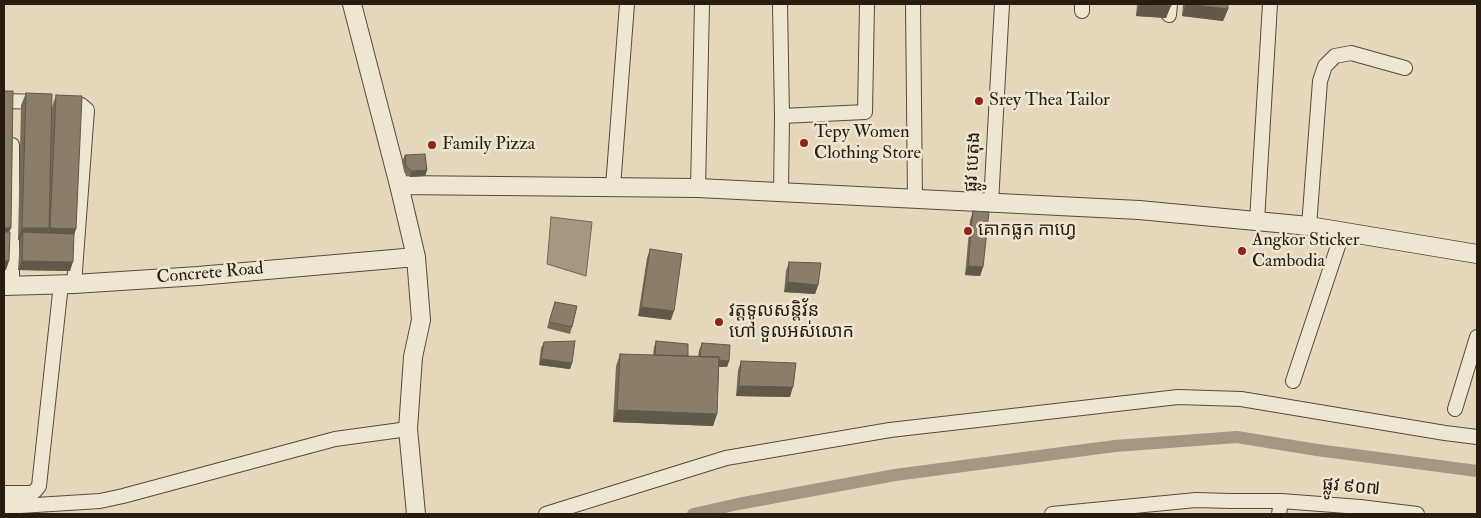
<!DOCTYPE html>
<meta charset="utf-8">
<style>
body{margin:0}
#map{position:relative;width:1481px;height:518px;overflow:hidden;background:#e5d7bb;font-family:"IM FELL Double Pica",serif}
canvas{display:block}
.frame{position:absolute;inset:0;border:5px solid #281b10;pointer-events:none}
</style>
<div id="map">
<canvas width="1481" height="518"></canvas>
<div class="frame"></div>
</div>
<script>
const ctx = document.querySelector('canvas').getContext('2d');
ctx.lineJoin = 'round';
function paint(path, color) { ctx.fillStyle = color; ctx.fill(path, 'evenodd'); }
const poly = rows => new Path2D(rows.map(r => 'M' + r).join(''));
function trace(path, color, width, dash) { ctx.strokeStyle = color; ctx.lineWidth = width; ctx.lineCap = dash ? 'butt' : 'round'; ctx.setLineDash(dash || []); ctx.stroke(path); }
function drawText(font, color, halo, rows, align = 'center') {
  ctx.font = font + ' "IM FELL Double Pica","Noto Sans Khmer",serif'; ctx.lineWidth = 5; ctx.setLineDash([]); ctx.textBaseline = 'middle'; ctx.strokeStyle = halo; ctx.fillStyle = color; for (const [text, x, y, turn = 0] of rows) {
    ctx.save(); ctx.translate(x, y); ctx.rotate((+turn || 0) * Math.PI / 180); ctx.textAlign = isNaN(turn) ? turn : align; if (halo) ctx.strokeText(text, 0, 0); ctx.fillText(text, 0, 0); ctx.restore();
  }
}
const water = poly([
 [551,217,592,222,586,276,547,264,551,217]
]);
const canal = poly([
 [693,514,738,504,895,475,1115,446,1237,437,1317,450,1477,471]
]);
const minor = poly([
 [780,4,782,116,781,193],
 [913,4,915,199],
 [1082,11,1082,4],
 [1169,15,1170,4],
 [4,101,40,102],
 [64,103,81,105,87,110,74,284],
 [782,116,865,112,867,4],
 [12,145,12,286],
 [613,187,627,4],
 [698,188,702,4],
 [991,203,1002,4],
 [1257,221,1270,4],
 [1309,226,1320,81,1325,66,1335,56,1351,53,1405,68],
 [1293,381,1343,231],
 [1455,409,1477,337],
 [4,493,31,493,35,491,39,486,61,284],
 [4,507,100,501,123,496,335,439,408,429],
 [546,514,726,458,890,430,1178,397,1241,399,1445,433,1477,437],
 [1052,514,1196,500,1231,501,1281,501,1360,507,1417,514],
 [1279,514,1281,501]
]);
const tertiary = poly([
 [352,4,399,185,416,257,421,320,413,357,408,429,416,514],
 [399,185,698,188,1139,210,1309,226,1477,254],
 [4,286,74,284,198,276,416,257]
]);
const wall = poly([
 [1137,4,1171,4,1166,18,1136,16],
 [1183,4,1228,4,1228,9,1223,21,1182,16],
 [26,93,52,107,56,95,76,229,74,234,70,271,18,270,20,240,18,240,21,105],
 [405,155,427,170,425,176,410,177,404,172,402,161],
 [973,211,983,267,980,276,965,275,970,220],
 [650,249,671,320,638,316,647,258],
 [789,262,818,285,815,294,784,292,786,271],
 [555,302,572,327,570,334,547,328],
 [656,341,688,356,698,357,699,350,702,343,729,361,727,367,719,367,717,414,713,426,613,422,616,366,620,354,653,355,654,347],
 [544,342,572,363,570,369,539,365,541,348],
 [741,361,790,397,736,396,738,370]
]);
const shadedWall = poly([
 [1140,4,1171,6,1166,18,1136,16],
 [1186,4,1228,9,1223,21,1182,16],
 [427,170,425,176,410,177,412,171],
 [4,228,11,228,6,240,4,240],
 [22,228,49,228,44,240,23,232,20,240,18,240],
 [50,228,76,229,72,241,45,240],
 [4,261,9,261,6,270,4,270],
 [22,261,73,262,70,271,18,270],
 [968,266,983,267,980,276,965,275],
 [788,282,818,285,815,294,784,292],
 [641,307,674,311,671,320,638,316],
 [541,359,572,363,570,369,539,365],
 [700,359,729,361,727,367,697,366],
 [739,386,793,387,790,397,736,396],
 [617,410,717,414,713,426,613,422]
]);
const building = poly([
 [1140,4,1171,4,1171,6,1140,4],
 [1186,4,1228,4,1228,9,1186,4],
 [4,91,13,91,11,228,4,228,4,91],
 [26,93,52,94,49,228,22,228,26,93],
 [56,95,82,96,76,229,50,228,56,95],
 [425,154,427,170,412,171,406,166,405,155,425,154],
 [973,211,989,212,983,267,968,266,973,211],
 [4,232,10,232,9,261,4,261,4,232],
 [23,232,74,234,73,262,22,261,23,232],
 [650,249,682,254,674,311,641,307,650,249],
 [789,262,821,263,818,285,788,282,789,262],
 [555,302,577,306,572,327,549,322,555,302],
 [575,341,572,363,541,359,544,342,575,341],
 [656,341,688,344,688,356,655,355,656,341],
 [702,343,730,345,729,361,719,360,719,357,700,357,702,343],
 [620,354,719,357,717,414,617,410,620,354],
 [741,361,796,363,793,387,739,386,741,361]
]);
const markers = [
 [979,101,5,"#8f2418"],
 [804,143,5,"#8f2418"],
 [432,145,5,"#8f2418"],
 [968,231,5,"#8f2418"],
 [1242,251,5,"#8f2418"],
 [719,322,5,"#8f2418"]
];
const poiNames = [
 ["Srey Thea Tailor",989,101],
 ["Tepy Women",814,133],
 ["Clothing Store",814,154],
 ["Family Pizza",442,145],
 ["គោកធ្លក កាហ្វេ",978,231],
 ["Angkor Sticker",1252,241],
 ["Cambodia",1252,262],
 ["វត្តទូលសន្តិវ័ន",729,312],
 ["ហៅ ទួលអស់លោក",729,333]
];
const streetNames = [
 ["ផ្លូវ បេតុង",974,162,-87],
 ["Concrete Road",210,274,-5],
 ["ផ្លូវ ៩០៧",1351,488,5]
];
paint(water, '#a59781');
trace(water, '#736554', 1);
trace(canal, '#a59781', 12);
trace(minor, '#574a3b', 16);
trace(tertiary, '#574a3b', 20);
trace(minor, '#eee5d3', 14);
trace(tertiary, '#eee5d3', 18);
paint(wall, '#776c5a');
paint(shadedWall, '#61584a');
paint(building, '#8a7d69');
trace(building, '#61584a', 1);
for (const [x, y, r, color] of markers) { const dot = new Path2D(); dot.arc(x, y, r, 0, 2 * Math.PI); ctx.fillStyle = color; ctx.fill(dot); trace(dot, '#eee5d3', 2); }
drawText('18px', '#281b10', '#eee5d3', poiNames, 'left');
drawText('18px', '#281b10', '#eee5d3', streetNames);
</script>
